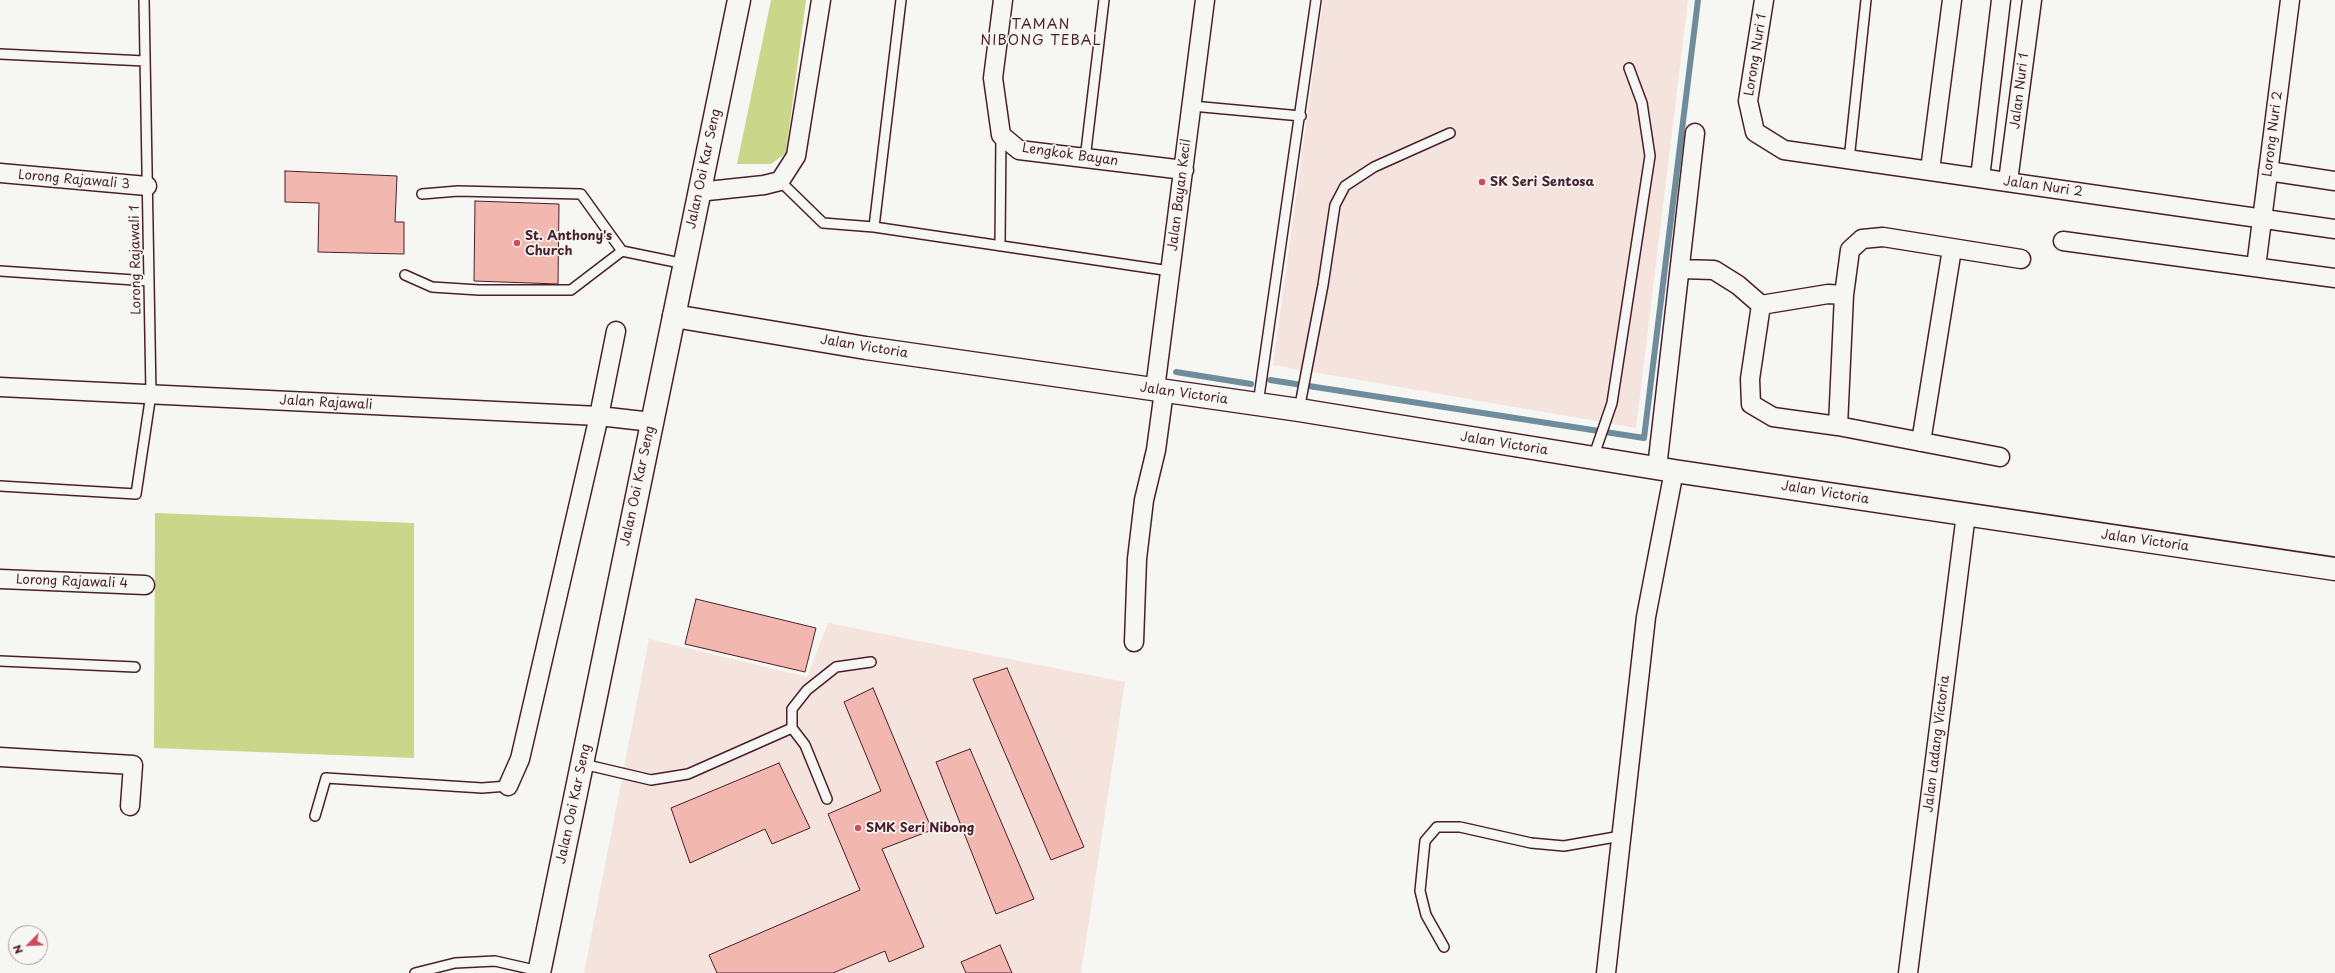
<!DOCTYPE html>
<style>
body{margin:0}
#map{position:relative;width:2335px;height:973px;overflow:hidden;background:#f6f6f2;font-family:"Playpen Sans",sans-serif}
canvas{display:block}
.north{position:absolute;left:8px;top:925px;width:40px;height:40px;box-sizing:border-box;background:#f6f6f2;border:1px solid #b1a0a2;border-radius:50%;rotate:246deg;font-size:11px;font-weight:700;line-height:16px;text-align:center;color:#4a1f2b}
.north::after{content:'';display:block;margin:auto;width:14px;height:18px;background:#d1495b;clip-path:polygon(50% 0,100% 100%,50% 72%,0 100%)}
</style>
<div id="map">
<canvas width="2335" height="973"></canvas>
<div class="north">N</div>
</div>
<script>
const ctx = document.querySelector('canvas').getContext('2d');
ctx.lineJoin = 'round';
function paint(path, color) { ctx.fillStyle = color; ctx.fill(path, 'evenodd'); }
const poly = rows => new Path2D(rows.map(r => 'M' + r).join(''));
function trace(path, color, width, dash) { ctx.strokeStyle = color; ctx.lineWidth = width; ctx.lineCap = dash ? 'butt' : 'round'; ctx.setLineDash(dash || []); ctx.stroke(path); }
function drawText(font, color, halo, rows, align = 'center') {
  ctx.font = font + ' "Playpen Sans",sans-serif'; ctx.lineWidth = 3.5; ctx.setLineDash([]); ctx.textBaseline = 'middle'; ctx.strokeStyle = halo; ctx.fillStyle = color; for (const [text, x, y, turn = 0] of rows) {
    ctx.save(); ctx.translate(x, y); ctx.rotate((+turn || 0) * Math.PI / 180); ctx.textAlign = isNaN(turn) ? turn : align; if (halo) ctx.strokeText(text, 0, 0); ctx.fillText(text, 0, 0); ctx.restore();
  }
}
const built = poly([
 [1323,0,1688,0,1636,428,1273,365],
 [828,623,1125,682,1081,973,584,973,649,639,807,677]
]);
const green = poly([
 [771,0,806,0,786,153,771,164,737,164],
 [155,513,414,523,414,758,154,748]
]);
const stream = poly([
 [1176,372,1251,384],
 [1270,380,1644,438,1698,0]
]);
const building = poly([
 [285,171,397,176,395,222,404,222,404,254,318,252,319,203,285,202,285,171],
 [475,201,559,204,558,284,474,281,475,201],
 [696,599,816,628,805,672,685,644,696,599],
 [1007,668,1084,847,1051,860,973,679,1007,668],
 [873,688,932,830,882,849,924,947,889,962,885,951,833,973,717,973,709,955,860,890,828,814,881,791,844,702,873,688],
 [970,749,1034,899,996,914,936,762,970,749],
 [779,763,810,828,772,844,765,829,690,863,671,808,779,763],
 [1000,945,1012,973,966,973,961,962,1000,945]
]);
const service = poly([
 [0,54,145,61],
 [1192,106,1301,116],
 [1085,159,1104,0],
 [1849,160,1866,0],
 [780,181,823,223,874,227,1170,271],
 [422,194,458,191,581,194,622,251],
 [874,227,901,0],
 [1000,246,1001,135],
 [0,271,149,281],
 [405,275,432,287,479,290,571,290,622,251,685,264],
 [1258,404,1316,0],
 [1299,410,1323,285,1335,205,1345,186,1374,167,1450,133],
 [1593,458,1612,403,1650,156,1642,103,1629,68],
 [0,486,136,494,151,394,144,0],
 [0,661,135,667],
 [792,728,792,709,807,690,836,667,871,662],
 [583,764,651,780,688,774,792,728,805,745,827,799],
 [315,816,326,778,482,788,508,786],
 [1444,947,1426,915,1420,891,1425,841,1437,827,1460,827,1531,843,1564,846,1621,836],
 [415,973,455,963,495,961,539,971]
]);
const minor = poly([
 [1003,0,993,78,1001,135,1019,150,1184,170],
 [1764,0,1748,101,1755,132,1784,150,2335,229],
 [1930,170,1952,0],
 [2268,171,2335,181],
 [0,173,147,186],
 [1980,178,2001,0],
 [2008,181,2032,0],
 [698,192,764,185,780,181,796,156,821,0],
 [2063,241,2335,278],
 [2256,267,2290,0],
 [1681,269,1714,270,1738,285,1761,305,1828,294,1844,295],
 [1761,305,1750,379,1751,404,1773,417,1838,426,2000,457],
 [0,387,599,416,652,422],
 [1155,389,1205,0],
 [1838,426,1844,295,1850,250,1862,239,1883,237,2021,259],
 [1921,442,1952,249],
 [1657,468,1695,133],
 [0,579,145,585],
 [1134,642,1137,559,1144,500,1156,450,1164,391],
 [0,757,133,765,130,806],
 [508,786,520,759,599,416,616,331],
 [1606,973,1646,617,1674,471],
 [1908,973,1966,514]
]);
const tertiary = poly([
 [674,316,866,348,1299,410,1674,471,2335,569]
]);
const secondary = poly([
 [539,973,739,0]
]);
const markers = [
 [1482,182,4,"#d1495b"],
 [517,243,4,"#d1495b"],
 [858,828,4,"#d1495b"]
];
const streetNames = [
 ["Lorong Nuri 1",1756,55,-81],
 ["Jalan Nuri 1",2020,91,-83],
 ["Lorong Nuri 2",2273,134,-83],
 ["Lengkok Bayan",1070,155,8],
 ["Jalan Ooi Kar Seng",704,169,-78],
 ["Lorong Rajawali 3",74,180,5],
 ["Jalan Nuri 2",2043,187,8],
 ["Jalan Bayan Kecil",1180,195,-83],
 ["Lorong Rajawali 1",136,260,-91],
 ["Jalan Victoria",864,347,9],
 ["Jalan Victoria",1184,394,8],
 ["Jalan Rajawali",326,403,3],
 ["Jalan Victoria",1504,444,9],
 ["Jalan Ooi Kar Seng",638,486,-78],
 ["Jalan Victoria",1825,493,9],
 ["Jalan Victoria",2145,541,8],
 ["Lorong Rajawali 4",72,582,2],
 ["Jalan Ladang Victoria",1937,744,-83],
 ["Jalan Ooi Kar Seng",574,804,-78]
];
const poiNames = [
 ["SK Seri Sentosa",1490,182],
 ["St. Anthony's",525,236],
 ["Church",525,251],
 ["SMK Seri Nibong",866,828]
];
const neighbourhoodNames = [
 ["TAMAN",1041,25],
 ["NIBONG TEBAL",1041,41]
];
paint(built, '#f5e3de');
paint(green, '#cad78b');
trace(stream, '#6f8c9c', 6);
paint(building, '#f2b7ae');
trace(building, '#4a1f2b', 1);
trace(service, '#4a1f2b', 12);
trace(minor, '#4a1f2b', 21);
trace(tertiary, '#4a1f2b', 25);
trace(secondary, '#4a1f2b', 25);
trace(service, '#f6f6f2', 9);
trace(minor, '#f6f6f2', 18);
trace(tertiary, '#f6f6f2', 22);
trace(secondary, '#f6f6f2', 22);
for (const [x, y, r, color] of markers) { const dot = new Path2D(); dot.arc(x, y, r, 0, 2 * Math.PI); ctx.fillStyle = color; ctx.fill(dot); trace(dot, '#f6f6f2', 1.5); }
drawText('13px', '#4a1f2b', '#f6f6f2', streetNames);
drawText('bold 13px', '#4a1f2b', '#f6f6f2', poiNames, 'left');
ctx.letterSpacing = '1px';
drawText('14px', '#4a1f2b', '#f6f6f2', neighbourhoodNames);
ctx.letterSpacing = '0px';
</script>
